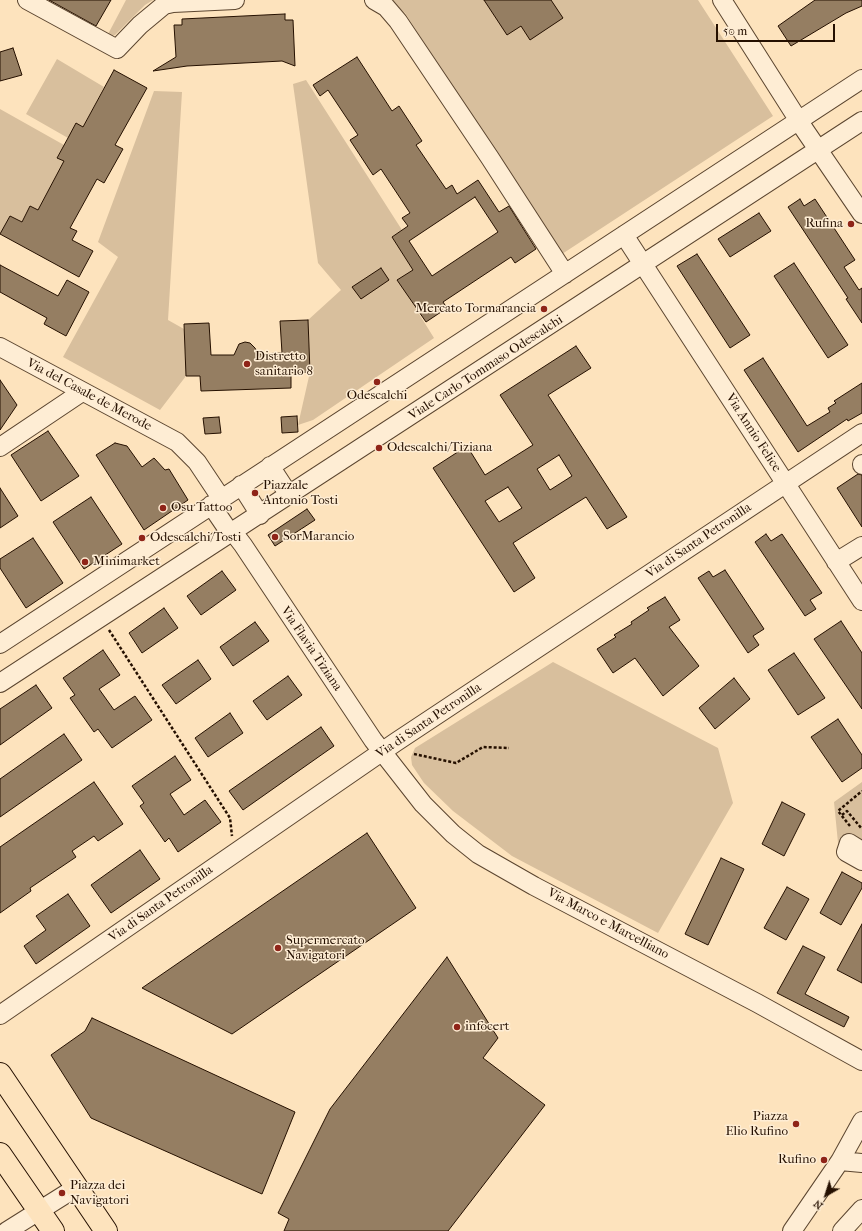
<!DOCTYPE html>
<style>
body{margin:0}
#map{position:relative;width:862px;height:1231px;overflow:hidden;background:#fde3bd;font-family:"IM FELL French Canon",serif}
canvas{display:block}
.north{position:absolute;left:806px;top:1175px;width:40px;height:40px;-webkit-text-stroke:3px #feedd4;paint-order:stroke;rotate:219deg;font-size:11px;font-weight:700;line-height:16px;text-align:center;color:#251000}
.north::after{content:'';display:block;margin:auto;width:14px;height:18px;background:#251000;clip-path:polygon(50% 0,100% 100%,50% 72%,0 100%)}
.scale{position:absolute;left:716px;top:24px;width:119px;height:18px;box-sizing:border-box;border:2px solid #251000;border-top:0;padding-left:5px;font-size:12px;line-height:14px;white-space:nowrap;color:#251000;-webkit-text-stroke:3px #feedd4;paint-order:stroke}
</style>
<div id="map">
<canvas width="862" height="1231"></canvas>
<div class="north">N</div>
<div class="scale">50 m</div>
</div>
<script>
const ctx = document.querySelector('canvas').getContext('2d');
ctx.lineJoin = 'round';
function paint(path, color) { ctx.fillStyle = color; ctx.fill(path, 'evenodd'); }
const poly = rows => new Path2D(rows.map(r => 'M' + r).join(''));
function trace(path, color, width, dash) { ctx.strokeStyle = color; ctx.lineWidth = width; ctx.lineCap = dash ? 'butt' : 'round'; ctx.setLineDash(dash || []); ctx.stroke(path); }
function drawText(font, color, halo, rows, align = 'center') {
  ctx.font = font + ' "IM FELL French Canon",serif'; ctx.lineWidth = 3; ctx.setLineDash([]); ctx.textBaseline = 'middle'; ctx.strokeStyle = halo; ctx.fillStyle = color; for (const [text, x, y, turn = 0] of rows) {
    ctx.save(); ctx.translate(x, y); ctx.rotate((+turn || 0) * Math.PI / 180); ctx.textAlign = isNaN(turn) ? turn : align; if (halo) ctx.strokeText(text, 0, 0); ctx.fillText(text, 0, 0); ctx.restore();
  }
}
const green = poly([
 [126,0,153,0,145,5,115,35,106,38],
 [388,0,698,0,773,116,562,254,405,13],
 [57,59,104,87,83,127,76,124,68,138,26,114],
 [306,80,402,230,392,237,413,270,398,280,434,338,313,420,298,425,310,372,308,320,341,290,318,263,293,84],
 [154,91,182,92,168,320,184,329,186,376,160,410,63,357,118,257,98,242],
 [0,109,64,145,57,157,64,161,38,210,30,206,22,222,10,216,0,234],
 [553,662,718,748,733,803,658,933,512,856,453,811,424,783,412,765,411,757,415,748],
 [862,782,862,866,839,853,834,802]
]);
const building = poly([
 [49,0,111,0,96,26,49,0],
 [484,0,551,0,563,18,530,40,521,26,507,35,484,0],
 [815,0,862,0,862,6,846,13,791,46,778,26,815,0],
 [285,14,285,20,293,20,295,66,282,61,187,66,153,71,176,57,174,25,182,25,182,19,285,14],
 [13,48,22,75,0,81,0,52,13,48],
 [357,57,392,111,399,106,422,141,416,145,446,189,452,185,457,194,478,180,499,212,509,206,536,249,515,263,511,257,443,302,447,308,426,322,397,280,413,270,392,237,408,226,402,218,410,213,381,169,373,175,350,140,358,135,328,90,320,96,313,85,357,57],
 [475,197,498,232,432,276,409,241,475,197],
 [114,70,147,88,115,145,123,149,104,183,97,179,70,228,77,231,72,240,93,251,79,277,0,234,10,216,22,222,30,206,38,210,64,161,57,158,68,138,76,123,83,127,114,70],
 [800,199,804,206,815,199,855,260,844,267,859,290,862,288,862,323,846,299,848,298,788,207,800,199],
 [759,213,771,231,730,257,718,239,759,213],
 [697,254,750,335,730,348,677,266,697,254],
 [794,263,848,345,828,358,774,276,794,263],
 [0,265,58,296,67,280,89,292,66,336,44,324,47,318,0,292,0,265],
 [381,268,389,280,361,299,352,287,381,268],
 [308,320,310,372,291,373,291,388,201,391,200,376,186,376,184,324,209,323,211,355,234,355,239,344,245,342,250,343,255,348,258,354,282,353,280,321,308,320],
 [576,346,591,368,548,395,627,517,607,529,586,497,513,543,535,578,514,592,433,468,467,446,485,475,533,445,500,395,576,346],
 [559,455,572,476,550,490,537,469,559,455],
 [508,487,522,508,499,522,485,501,508,487],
 [763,358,807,426,830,412,828,408,836,403,834,401,862,383,862,413,848,421,847,419,798,452,744,370,763,358],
 [0,380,17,405,0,430,0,380],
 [297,416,298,432,282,433,281,417,297,416],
 [219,417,221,433,205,434,203,418,219,417],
 [48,431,79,476,41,501,11,455,48,431],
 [115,443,127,446,142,467,154,458,165,470,169,469,188,500,144,530,96,455,115,443],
 [858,474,862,475,862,527,837,488,858,474],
 [0,488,18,516,0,528,0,488],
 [91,497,122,544,84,569,53,522,91,497],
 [307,509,315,520,275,546,268,535,307,509],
 [766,534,771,541,782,534,822,593,810,600,816,609,805,616,755,542,766,534],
 [33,538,63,583,26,608,0,568,0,559,33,538],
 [725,570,764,629,753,636,759,645,748,653,698,578,709,571,713,577,725,570],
 [222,571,236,590,201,615,187,596,222,571],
 [665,597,680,620,669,627,699,666,663,696,635,658,613,673,597,649,616,637,614,635,632,624,631,622,649,610,647,608,665,597],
 [164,608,178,628,142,653,129,633,164,608],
 [841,621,862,653,862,709,814,639,841,621],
 [255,622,269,641,233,666,220,647,255,622],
 [103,650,120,675,99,689,114,710,135,696,152,720,112,748,98,729,94,732,70,698,75,695,63,678,103,650],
 [794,653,825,698,798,715,768,670,794,653],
 [198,660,211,679,176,704,162,685,198,660],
 [288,676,302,695,267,720,253,701,288,676],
 [734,678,750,699,715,729,699,708,734,678],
 [36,685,52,708,0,745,0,709,36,685],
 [230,713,243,733,208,757,195,738,230,713],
 [838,719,862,755,862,768,842,782,811,737,838,719],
 [321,727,334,746,243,810,229,791,321,727],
 [64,734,82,760,0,817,0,779,64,734],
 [175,756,191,780,170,794,184,815,205,800,221,822,178,852,169,838,165,842,140,806,144,803,132,786,175,756],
 [94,782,123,824,98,841,94,836,72,851,76,857,30,888,31,891,0,913,0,847,94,782],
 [782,802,805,814,784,856,762,844,782,802],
 [367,833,416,908,232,1034,142,988,367,833],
 [140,850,160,879,111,913,91,885,140,850],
 [721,858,744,869,708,945,685,934,721,858],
 [842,872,862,883,862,888,841,925,820,913,842,872],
 [787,887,809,899,786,940,764,928,787,887],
 [68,894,90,926,36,964,24,946,46,930,36,916,68,894],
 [862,924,862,983,837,970,862,924],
 [803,946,825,957,805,994,849,1017,844,1027,777,993,803,946],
 [447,957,498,1038,483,1058,545,1105,448,1231,284,1231,289,1219,278,1213,330,1109,447,957],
 [92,1018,295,1112,262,1194,91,1118,51,1055,85,1031,92,1018]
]);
const path = poly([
 [109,630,230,818,232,836],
 [414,754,456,763,483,747,509,748],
 [842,815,847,811,862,829],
 [850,826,838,811,862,791]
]);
const minor = poly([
 [27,0,117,49,140,25,164,5,173,3,235,0],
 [374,0,386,7,398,21,490,158,565,274],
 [722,0,804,129,862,214],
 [624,235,862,601],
 [0,347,177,442,197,462,221,498],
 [0,447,82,392],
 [862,464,862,465],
 [270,466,289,495],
 [241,485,260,515],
 [211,505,226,527,233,532,243,545,373,740,423,804,453,834,478,854,534,886,757,1003,862,1061],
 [836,562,862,546],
 [0,644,862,79],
 [0,683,862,121],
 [862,851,849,843,846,852,862,861],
 [0,1015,396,742,862,433],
 [840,1161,862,1163],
 [7,1231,77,1187],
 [792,1231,840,1161,862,1121],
 [842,1231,862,1209]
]);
const major = poly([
 [0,1074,106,1231],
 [0,1154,53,1231]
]);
const markers = [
 [851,224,4,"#8f2418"],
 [544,309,4,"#8f2418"],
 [247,364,4,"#8f2418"],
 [377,382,4,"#8f2418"],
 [379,448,4,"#8f2418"],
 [255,493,4,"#8f2418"],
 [163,508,4,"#8f2418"],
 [275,537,4,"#8f2418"],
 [142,538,4,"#8f2418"],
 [85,562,4,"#8f2418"],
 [278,948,4,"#8f2418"],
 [457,1027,4,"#8f2418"],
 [796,1124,4,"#8f2418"],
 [824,1160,4,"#8f2418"],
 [62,1193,4,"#8f2418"]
];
const poiNames = [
 ["Rufina",843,224,"right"],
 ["Mercato Tormarancia",536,309,"right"],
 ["Distretto",255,357],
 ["sanitario 8",255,372],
 ["Odescalchi",377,396,"center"],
 ["Odescalchi/Tiziana",387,448],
 ["Piazzale",263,486],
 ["Antonio Tosti",263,501],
 ["Osu Tattoo",171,508],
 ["SorMarancio",283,537],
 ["Odescalchi/Tosti",150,538],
 ["Minimarket",93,562],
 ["Supermercato",286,941],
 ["Navigatori",286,956],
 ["infocert",465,1027],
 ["Piazza",788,1117,"right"],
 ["Elio Rufino",788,1132,"right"],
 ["Rufino",816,1160,"right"],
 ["Piazza dei",70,1186],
 ["Navigatori",70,1201]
];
const streetNames = [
 ["Viale Carlo Tommaso Odescalchi",486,368,-33],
 ["Via del Casale de Merode",89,395,28],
 ["Via Annio Felice",753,433,57],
 ["Via di Santa Petronilla",699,541,-34],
 ["Via Flavia Tiziana",311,649,56],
 ["Via di Santa Petronilla",429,721,-34],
 ["Via di Santa Petronilla",161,904,-35],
 ["Via Marco e Marcelliano",608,924,28]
];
paint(green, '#d8bf9d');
paint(building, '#957e62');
trace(building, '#251000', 1);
trace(minor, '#5b452f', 20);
trace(major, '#251000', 24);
trace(path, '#251000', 2.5, [3, 2]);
trace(minor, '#feedd4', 18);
trace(major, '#fde3bd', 22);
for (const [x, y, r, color] of markers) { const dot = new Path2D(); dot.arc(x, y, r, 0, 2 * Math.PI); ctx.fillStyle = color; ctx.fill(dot); trace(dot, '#feedd4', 1.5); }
drawText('13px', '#251000', '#feedd4', poiNames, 'left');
drawText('13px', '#251000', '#feedd4', streetNames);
</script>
